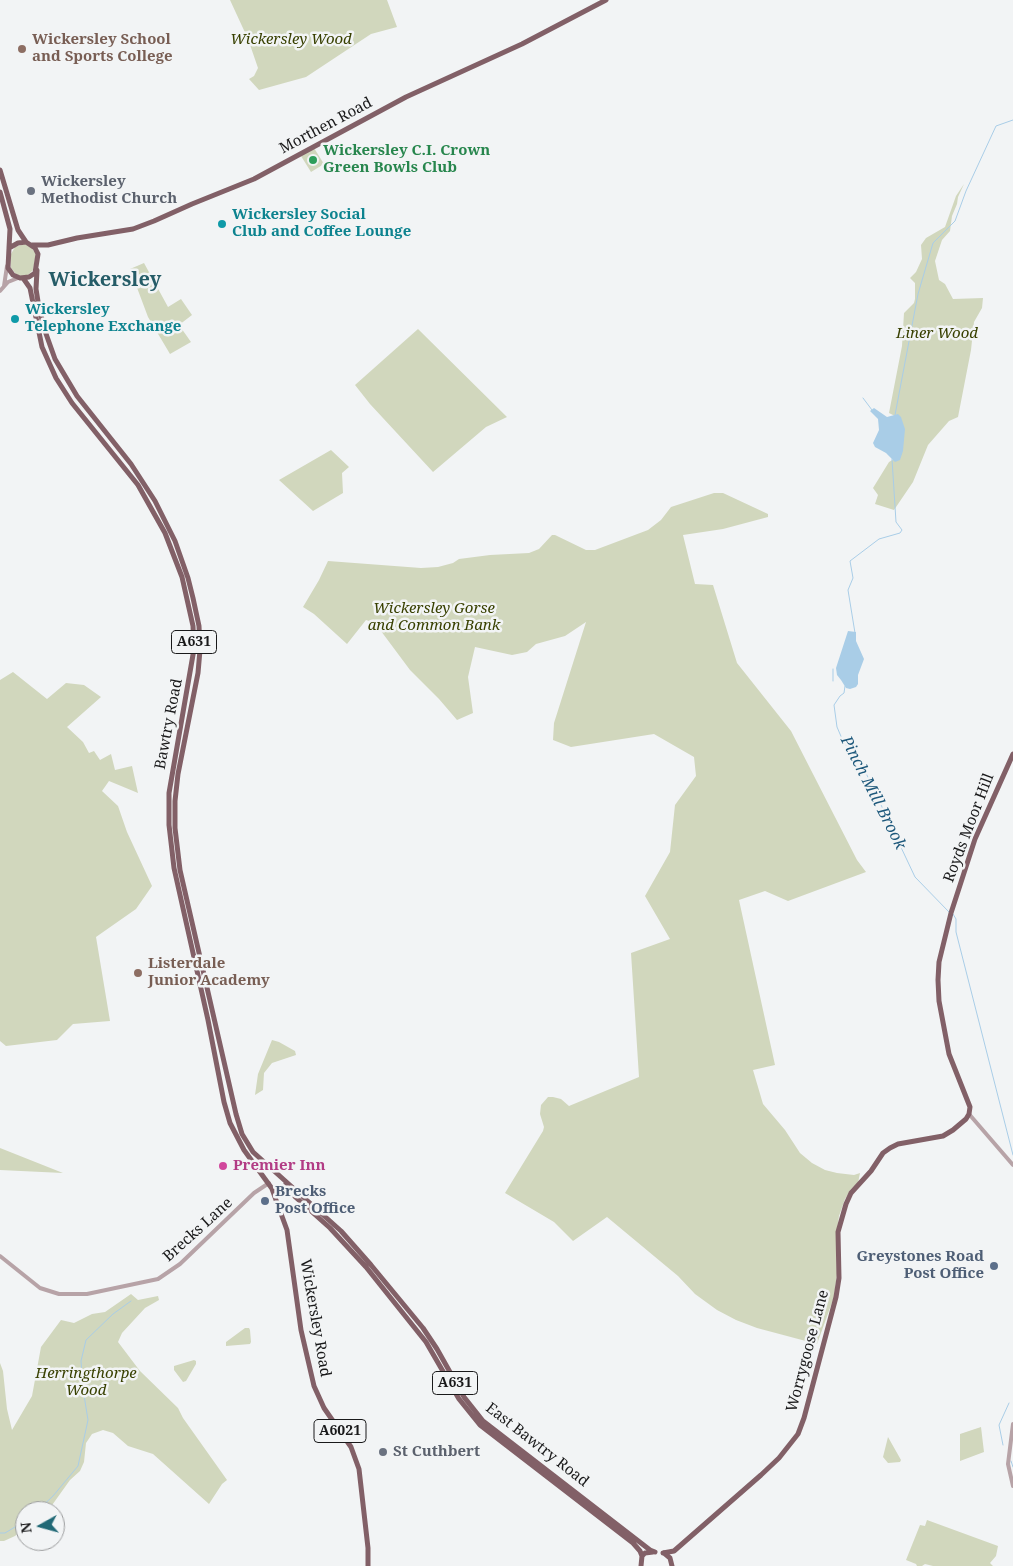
<!DOCTYPE html>
<style>
body{margin:0}
#map{position:relative;width:1013px;height:1566px;overflow:hidden;background:#f2f4f5;font-family:"Noto Serif",serif}
canvas{display:block}
.north{position:absolute;left:15px;top:1501px;width:50px;height:50px;box-sizing:border-box;background:#f2f4f5;border:1px solid #9b9c9d;border-radius:50%;rotate:263deg;font-size:14px;font-weight:700;line-height:20px;text-align:center;color:#19191a}
.north::after{content:'';display:block;margin:auto;width:18px;height:22px;background:#216976;clip-path:polygon(50% 0,100% 100%,50% 72%,0 100%)}
</style>
<div id="map">
<canvas width="1013" height="1566"></canvas>
<div class="north">N</div>
</div>
<script>
const ctx = document.querySelector('canvas').getContext('2d');
ctx.lineJoin = 'round';
function paint(path, color) { ctx.fillStyle = color; ctx.fill(path, 'evenodd'); }
const poly = rows => new Path2D(rows.map(r => 'M' + r).join(''));
function trace(path, color, width, dash) { ctx.strokeStyle = color; ctx.lineWidth = width; ctx.lineCap = dash ? 'butt' : 'round'; ctx.setLineDash(dash || []); ctx.stroke(path); }
function drawText(font, color, halo, rows, align = 'center') {
  ctx.font = font + ' "Noto Serif",serif'; ctx.lineWidth = 5; ctx.setLineDash([]); ctx.textBaseline = 'middle'; ctx.strokeStyle = halo; ctx.fillStyle = color; for (const [text, x, y, turn = 0] of rows) {
    ctx.save(); ctx.translate(x, y); ctx.rotate((+turn || 0) * Math.PI / 180); ctx.textAlign = isNaN(turn) ? turn : align; if (halo) ctx.strokeText(text, 0, 0); ctx.fillText(text, 0, 0); ctx.restore();
  }
}
const green = poly([
 [230,0,387,0,397,27,371,34,306,77,259,90,249,79,254,76,258,68,248,39],
 [314,148,324,164,311,172,301,156],
 [964,184,958,197,957,204,952,216,950,231,942,240,935,261,939,280,945,284,953,299,983,298,982,308,974,322,971,350,958,417,949,421,928,445,913,482,894,510,875,504,878,495,873,488,889,462,899,456,897,417,889,413,902,346,904,313,914,303,915,299,915,283,910,278,916,272,922,259,921,245,926,238,945,227,956,196],
 [25,244,31,247,36,254,33,270,28,275,21,276,16,274,11,268,11,254,15,247],
 [144,263,168,307,181,299,192,315,179,325,191,342,170,354,148,317,130,269],
 [418,329,507,417,486,427,433,472,370,404,355,385],
 [331,450,349,467,342,473,343,493,313,511,279,480],
 [714,493,723,493,768,514,768,517,723,529,683,535,695,584,713,585,737,663,791,731,857,860,866,872,788,901,765,891,739,900,775,1065,753,1070,763,1104,785,1130,800,1153,812,1163,825,1170,837,1173,854,1175,860,1173,858,1183,851,1189,845,1199,839,1216,836,1237,837,1274,834,1297,817,1344,757,1328,736,1320,717,1310,695,1294,678,1276,607,1217,573,1241,554,1222,505,1193,543,1131,544,1127,540,1114,541,1105,548,1097,553,1097,561,1099,569,1106,639,1077,631,953,670,939,645,896,670,852,675,805,696,776,694,757,654,734,571,747,553,740,554,723,586,622,565,636,536,644,527,652,512,655,475,647,468,677,473,713,457,720,439,699,410,670,375,623,366,620,347,644,314,614,303,607,319,580,328,561,421,568,438,567,453,563,459,559,490,555,529,553,539,549,552,535,555,535,586,550,595,550,648,530,661,520,671,507],
 [13,672,47,699,66,683,84,685,101,697,67,727,83,742,89,753,94,751,100,760,111,754,115,770,132,766,138,793,109,781,102,791,118,806,127,832,152,886,136,909,96,937,110,1021,73,1024,57,1040,6,1046,0,1041,0,680],
 [272,1040,279,1042,295,1051,296,1055,272,1063,264,1073,263,1090,255,1095,258,1074],
 [0,1148,63,1173,0,1170],
 [131,1294,138,1300,158,1296,159,1300,145,1308,122,1333,118,1342,140,1371,178,1408,183,1418,227,1480,222,1484,209,1504,153,1454,128,1446,113,1433,103,1430,92,1434,86,1443,84,1462,80,1471,70,1480,50,1508,46,1511,25,1511,25,1527,15,1536,4,1541,0,1541,0,1363,3,1371,7,1409,12,1430,32,1396,41,1347,61,1320,74,1323,92,1314,105,1312],
 [245,1328,249,1328,250,1330,251,1342,250,1344,226,1346,226,1342],
 [194,1360,196,1361,196,1364,186,1381,183,1382,174,1370,174,1366],
 [981,1427,984,1452,960,1461,960,1434],
 [888,1437,901,1460,900,1462,888,1463,883,1457],
 [927,1520,998,1546,996,1556,990,1563,993,1566,933,1566,925,1564,922,1566,917,1566,916,1564,906,1560,920,1525,925,1526]
]);
const water = poly([
 [874,408,887,417,898,414,901,417,905,429,903,451,900,460,895,462,886,453,875,447,873,443,879,430,878,419,870,411],
 [848,631,856,632,856,641,864,659,858,675,858,684,856,687,850,689,846,688,841,680,837,675,836,668]
]);
const stream = poly([
 [863,398,872,410],
 [895,415,918,294,933,243,955,221,966,191,996,126,1013,120],
 [855,633,848,590,853,578,850,561,879,539,900,533,902,530,896,522,892,459],
 [833,669,833,681],
 [845,686,844,693,840,696,834,705,837,727,843,741,865,771,915,877,949,912],
 [953,914,956,919,956,932,1013,1155],
 [1003,1445,999,1425,1009,1403],
 [1011,1461,1013,1467],
 [37,1511,53,1496,78,1466,88,1420,83,1389,81,1361,86,1340,113,1314,131,1301],
 [0,1533,5,1533,25,1521]
]);
const minor = poly([
 [4,286,7,266],
 [0,291,8,282,18,278],
 [969,1114,1013,1165],
 [0,1256,40,1288,59,1294,87,1294,158,1279,180,1264,254,1193,269,1183],
 [1013,1424,1008,1464,1013,1486]
]);
const major = poly([
 [0,170,18,230,26,242,35,248,38,254,35,273,29,277,20,278,13,275,8,268,9,248,18,243,26,242],
 [0,192,10,229,9,248],
 [32,245,48,245,77,238,133,229,154,221,192,204,254,179,406,97,522,44,606,0],
 [37,270,36,289,39,308,45,331,55,359,77,396,131,464,155,501,175,541,188,578,193,598,199,626,200,650,198,673,178,774,175,801,175,828,180,870,236,1114,242,1134,253,1152,341,1231,371,1265,423,1328,437,1349,464,1397,483,1421,650,1550,655,1552],
 [23,278,30,288,42,347,56,378,72,403,138,485,165,533,182,577,193,626,194,649,169,793,169,825,174,868,208,1020,224,1102,230,1123,244,1150,273,1190,277,1193,283,1193,286,1189,286,1182],
 [272,1189,287,1230,301,1330,314,1386,324,1408,351,1447,359,1469,368,1548,368,1566],
 [283,1193,292,1194,330,1228,366,1267,426,1342,459,1399,480,1425,633,1543,640,1551,642,1556],
 [663,1553,674,1551,761,1475,779,1458,798,1434,804,1418,836,1297,839,1278,838,1232,846,1204,851,1193,871,1171,883,1153,890,1148,898,1144,943,1136,953,1130,966,1119,969,1114,970,1107,949,1054,939,1001,938,980,939,962,951,913,975,839,1013,754],
 [664,1553,670,1558,672,1566],
 [641,1566,642,1556,645,1553,653,1552]
]);
const markers = [
 [22,49,5,"#8d6e63"],
 [313,160,5,"#2e9e5b"],
 [31,191,5,"#6b7280"],
 [222,224,5,"#0f9aa8"],
 [15,319,5,"#0f9aa8"],
 [138,973,5,"#8d6e63"],
 [223,1166,5,"#d1479c"],
 [265,1201,5,"#5c6f8a"],
 [994,1266,5,"#5c6f8a"],
 [383,1452,5,"#6b7280"]
];
const shields = [
 [194,642,45],
 [455,1383,45],
 [340,1431,52]
];
const shieldNames = [
 ["A631",194,642],
 ["A631",455,1383],
 ["A6021",340,1431]
];
const educationNames = [
 ["Wickersley School",32,40],
 ["and Sports College",32,57],
 ["Listerdale",148,964],
 ["Junior Academy",148,981]
];
const parkNames = [
 ["Wickersley Wood",291,40],
 ["Liner Wood",937,334],
 ["Wickersley Gorse",434,609],
 ["and Common Bank",434,626],
 ["Herringthorpe",86,1374],
 ["Wood",86,1391]
];
const streetNames = [
 ["Morthen Road",326,126,-28],
 ["Bawtry Road",169,724,-79],
 ["Royds Moor Hill",969,828,-69],
 ["Brecks Lane",198,1230,-42],
 ["Wickersley Road",315,1318,80],
 ["Worrygoose Lane",808,1351,-75],
 ["East Bawtry Road",537,1445,38]
];
const leisureNames = [
 ["Wickersley C.I. Crown",323,151],
 ["Green Bowls Club",323,168]
];
const worshipNames = [
 ["Wickersley",41,182],
 ["Methodist Church",41,199],
 ["St Cuthbert",393,1452]
];
const cultureNames = [
 ["Wickersley Social",232,215],
 ["Club and Coffee Lounge",232,232],
 ["Wickersley",25,310],
 ["Telephone Exchange",25,327]
];
const hotelNames = [
 ["Premier Inn",233,1166]
];
const serviceNames = [
 ["Brecks",275,1192],
 ["Post Office",275,1209],
 ["Greystones Road",984,1257,"right"],
 ["Post Office",984,1274,"right"]
];
const waterNames = [
 ["Pinch Mill Brook",873,793,63]
];
const districtNames = [
 ["Wickersley",105,280]
];
paint(green, '#d1d7bd');
paint(water, '#a9cde7');
trace(stream, '#a9cde7', 1);
trace(minor, '#b7a3a7', 4);
trace(major, '#826067', 5);
for (const [x, y, r, color] of markers) { const dot = new Path2D(); dot.arc(x, y, r, 0, 2 * Math.PI); ctx.fillStyle = color; ctx.fill(dot); trace(dot, '#f2f4f5', 2); }
for (const [x, y, w] of shields) { const box = new Path2D(); box.roundRect(x - w / 2, y - 11.5, w, 23, 4); ctx.fillStyle = '#f2f4f5'; ctx.fill(box); trace(box, '#19191a', 1); }
drawText('bold 14px', '#19191a', null, shieldNames);
drawText('bold 15px', '#785e54', '#f2f4f5', educationNames, 'left');
drawText('italic 15px', '#384000', '#f2f4f5', parkNames);
drawText('15px', '#19191a', '#f2f4f5', streetNames);
drawText('bold 15px', '#27864d', '#f2f4f5', leisureNames, 'left');
drawText('bold 15px', '#5b616d', '#f2f4f5', worshipNames, 'left');
drawText('bold 15px', '#0d838f', '#f2f4f5', cultureNames, 'left');
drawText('bold 15px', '#b23c85', '#f2f4f5', hotelNames, 'left');
drawText('bold 15px', '#4e5e75', '#f2f4f5', serviceNames, 'left');
drawText('italic 16px', '#1d587b', '#f2f4f5', waterNames);
drawText('bold 20px', '#255c67', '#f2f4f5', districtNames);
</script>
